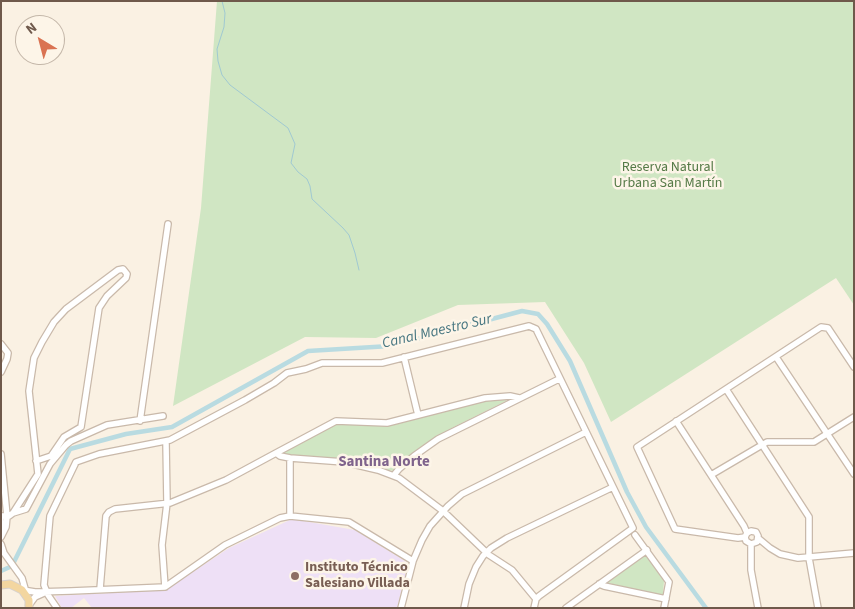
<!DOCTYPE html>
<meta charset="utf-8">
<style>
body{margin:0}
#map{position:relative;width:855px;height:609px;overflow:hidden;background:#faf1e3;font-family:"Source Sans 3",sans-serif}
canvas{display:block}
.frame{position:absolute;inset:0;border:2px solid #6f594b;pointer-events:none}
.north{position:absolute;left:15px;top:15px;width:50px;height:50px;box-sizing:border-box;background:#fdf5e8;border:1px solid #c4b7a9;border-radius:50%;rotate:323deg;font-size:14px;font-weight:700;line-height:20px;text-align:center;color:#6f594b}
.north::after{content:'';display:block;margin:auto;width:18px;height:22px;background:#da7352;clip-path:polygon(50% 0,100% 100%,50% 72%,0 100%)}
</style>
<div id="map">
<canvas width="855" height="609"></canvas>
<div class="frame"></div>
<div class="north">N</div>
</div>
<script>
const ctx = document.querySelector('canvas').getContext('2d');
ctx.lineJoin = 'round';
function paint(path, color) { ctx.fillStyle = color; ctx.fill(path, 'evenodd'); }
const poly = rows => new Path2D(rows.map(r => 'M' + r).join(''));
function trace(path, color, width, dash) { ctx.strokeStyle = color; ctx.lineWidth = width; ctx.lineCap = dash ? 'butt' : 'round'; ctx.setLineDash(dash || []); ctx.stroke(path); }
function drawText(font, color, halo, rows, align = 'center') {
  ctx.font = font + ' "Source Sans 3",sans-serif'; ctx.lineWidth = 5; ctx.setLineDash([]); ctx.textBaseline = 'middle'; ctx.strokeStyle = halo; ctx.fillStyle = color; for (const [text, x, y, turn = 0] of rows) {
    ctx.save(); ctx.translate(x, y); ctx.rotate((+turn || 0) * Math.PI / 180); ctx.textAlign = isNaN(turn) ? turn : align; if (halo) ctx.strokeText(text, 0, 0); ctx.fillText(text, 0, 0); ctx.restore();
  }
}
const education = poly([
 [292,519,355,530,408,563,397,608,92,608,84,598,71,608,62,608,55,596,166,590,229,548]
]);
const green = poly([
 [217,1,854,1,854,305,836,278,611,422,584,363,545,302,458,305,376,338,305,337,173,406,201,208],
 [506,398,506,401,452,428,430,441,393,471,343,460,284,455,282,453,334,424,388,426,485,401],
 [642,556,647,557,664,581,663,594,660,595,608,583,608,582]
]);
const stream = poly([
 [222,1,225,13,224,27,217,49,218,61,222,75,230,85,288,128,295,144,291,163,298,172,307,179,310,186,312,199,343,228,349,235,355,253,359,270]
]);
const canal = poly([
 [1,571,12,566,70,449,126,434,172,427,308,351,390,346,522,311,538,314,547,324,570,361,627,492,646,527,706,608]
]);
const minor = poly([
 [1,344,8,353,7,359,1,372],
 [404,357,418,415],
 [776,357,854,474],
 [726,389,809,517,809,558,818,608],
 [140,421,168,224],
 [676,421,744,526,747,533,745,537,746,541,751,544,757,542,758,536,756,532,751,531,747,533],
 [276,453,336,421,387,423,485,398,510,396,519,398],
 [1,454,7,516,6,527,1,537],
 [290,458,344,462,378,470,399,478,443,511,489,555,512,570,536,599],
 [394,475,399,469,414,456,438,439,559,379],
 [711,475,767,442,814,442,854,417],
 [13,513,26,509,50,464,66,445,71,441,107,425,163,416],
 [1,516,9,516,13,513,38,474,29,391,34,358,42,342,54,322,66,309,118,270,123,269,127,274,126,278,107,296,99,308,81,427,64,437,51,456,36,461],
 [1,516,1,530],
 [635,535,669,582,664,608],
 [745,537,738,538,675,529,637,447,821,327,828,328,854,367],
 [758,538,770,548,780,554,798,558,854,553],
 [1,544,4,553,22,578,26,592],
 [751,544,751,570,758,608],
 [413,561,422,540,430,526,448,506,462,494,586,432],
 [599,584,604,586,666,599],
 [165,587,162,545,167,503,166,442],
 [100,589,106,516,109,512,115,509,170,503,226,480,276,453,280,456,290,458,290,516],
 [23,590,35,592,71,591,165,587,225,545,280,518,290,516,349,522,413,561,401,608],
 [29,605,35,597,44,593],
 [57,608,48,595,44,585,50,516,76,462,99,454,170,440,245,400,274,383,287,373,306,369,322,363,382,363,529,326,536,329,633,528,539,596,536,599,534,608],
 [464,608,469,584,476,567,483,556,491,548,507,538,613,487],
 [566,608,647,550]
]);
const major = poly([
 [1,585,10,584,22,590,29,600,29,608]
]);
const markers = [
 [295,576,5,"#8d6e63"]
];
const parkNames = [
 ["Reserva Natural",668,168],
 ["Urbana San Martín",668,184]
];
const educationNames = [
 ["Instituto Técnico",305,568],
 ["Salesiano Villada",305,584]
];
const waterNames = [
 ["Canal Maestro Sur",437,332,-13]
];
const neighbourhoodNames = [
 ["Santina Norte",384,463]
];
paint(education, '#eee0f6');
paint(green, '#d0e6c3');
trace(stream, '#a0c9d2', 1);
trace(canal, '#b9dbe1', 4.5);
trace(minor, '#c9b9aa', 8);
trace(major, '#d7d1cd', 9);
trace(minor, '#fff', 5.5);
trace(major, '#f3d6a0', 7);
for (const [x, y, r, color] of markers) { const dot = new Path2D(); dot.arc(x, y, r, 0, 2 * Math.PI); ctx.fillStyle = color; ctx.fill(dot); trace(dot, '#fdf5e8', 2); }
drawText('14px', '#557a47', '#fdf5e8', parkNames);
drawText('bold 14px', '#785e54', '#fdf5e8', educationNames, 'left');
drawText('italic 15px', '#477681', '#fdf5e8', waterNames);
drawText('bold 15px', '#7f638c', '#fdf5e8', neighbourhoodNames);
</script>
